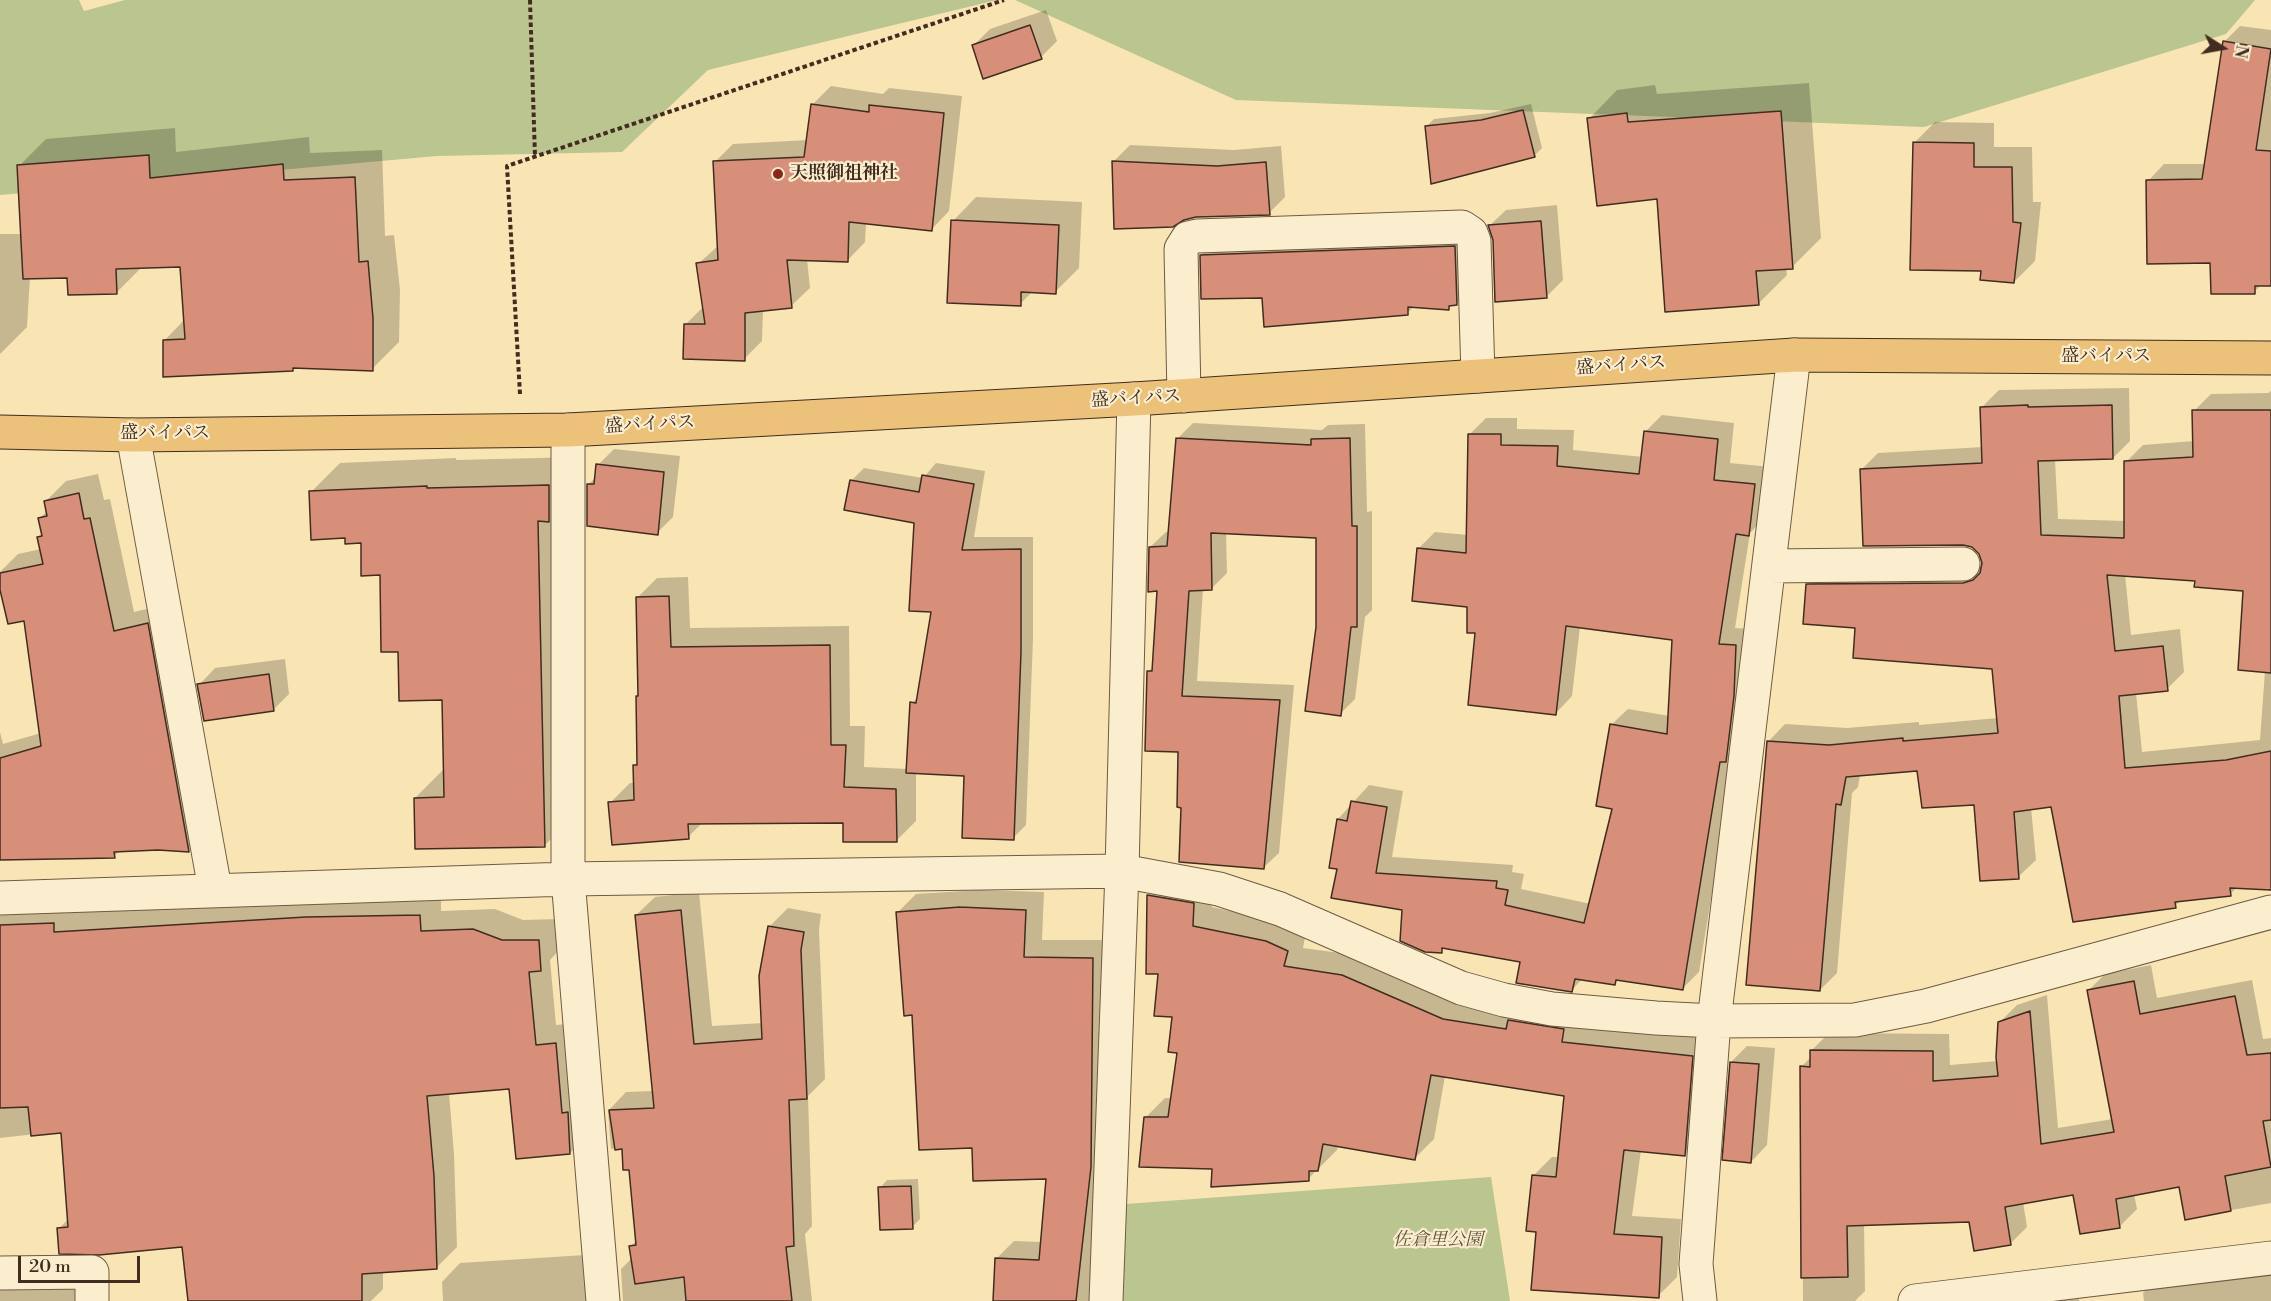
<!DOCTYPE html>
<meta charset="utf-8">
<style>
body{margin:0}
#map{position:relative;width:2271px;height:1301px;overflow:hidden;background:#f9e5b4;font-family:"Libre Bodoni",serif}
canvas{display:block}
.north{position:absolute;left:2193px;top:18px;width:60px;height:60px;-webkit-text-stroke:4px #fbeece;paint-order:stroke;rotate:101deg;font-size:16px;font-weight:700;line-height:24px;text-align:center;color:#412c1f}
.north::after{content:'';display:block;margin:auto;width:21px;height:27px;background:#412c1f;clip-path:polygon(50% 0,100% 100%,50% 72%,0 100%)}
.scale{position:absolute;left:18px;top:1256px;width:122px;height:27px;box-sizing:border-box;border:3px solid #412c1f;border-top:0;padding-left:8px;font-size:18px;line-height:21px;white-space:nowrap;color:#412c1f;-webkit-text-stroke:4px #fbeece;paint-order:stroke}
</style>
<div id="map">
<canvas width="2271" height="1301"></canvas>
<div class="north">N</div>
<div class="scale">20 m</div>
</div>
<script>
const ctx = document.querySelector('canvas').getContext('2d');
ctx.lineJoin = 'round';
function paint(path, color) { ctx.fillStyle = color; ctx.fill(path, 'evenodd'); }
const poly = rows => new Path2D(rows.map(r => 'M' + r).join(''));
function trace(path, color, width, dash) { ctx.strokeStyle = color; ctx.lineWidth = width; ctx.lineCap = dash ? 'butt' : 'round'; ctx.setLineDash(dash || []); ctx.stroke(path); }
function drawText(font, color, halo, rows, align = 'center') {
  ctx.font = font + ' "Libre Bodoni","Noto Serif JP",serif'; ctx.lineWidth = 4.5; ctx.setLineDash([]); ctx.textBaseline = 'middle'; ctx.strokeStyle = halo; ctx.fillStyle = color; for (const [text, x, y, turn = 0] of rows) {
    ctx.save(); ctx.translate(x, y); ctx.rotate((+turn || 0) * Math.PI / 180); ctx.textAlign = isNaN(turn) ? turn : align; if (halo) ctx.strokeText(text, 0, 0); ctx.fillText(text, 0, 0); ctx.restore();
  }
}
const green = poly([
 [0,0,79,0,84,11,125,0,997,0,708,70,622,152,437,156,0,195],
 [1015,0,2255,0,2226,34,1924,127,1236,100],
 [1491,1177,1510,1301,1122,1301,1126,1204]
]);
const shadow = poly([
 [1046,10,1057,41,1041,57,974,45,990,29],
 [2240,26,2271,30,2271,285,2262,284,2254,292,2212,261,2148,181,2164,164,2206,164,2224,42],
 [1809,83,1821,238,1792,267,1786,268,1787,275,1758,304,1658,198,1589,119,1617,90,1655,85,1657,94],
 [831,86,883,94,889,88,962,96,949,211,931,230,866,223,865,242,847,261,807,259,810,288,791,306,763,309,762,341,744,359,686,324,704,306,698,264,719,245,715,162,733,144,808,140,813,104],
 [1531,104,1542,148,1534,156,1426,127,1434,119,1490,113],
 [1935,122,1994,123,1994,147,2032,147,2033,202,2041,202,2035,261,2014,282,1982,270,1915,142],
 [175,128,176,152,309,137,310,153,382,150,385,236,394,235,400,290,399,342,372,369,295,366,292,369,164,341,185,319,181,265,142,267,116,293,69,277,30,277,27,327,0,354,0,234,22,234,19,166,46,139],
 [1130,145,1234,150,1281,146,1285,197,1269,213,1113,162],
 [976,197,1082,202,1079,268,1055,292,1033,291,1020,304,953,221],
 [1557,205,1563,280,1547,296,1494,240,1489,226,1506,210],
 [1470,232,1472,289,1456,304,1453,304,1448,308,1415,306,1407,313,1263,296,1201,255,1217,240],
 [2129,388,2130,441,2113,458,2055,459,2058,519,2126,521,2126,462,2143,445,2194,441,2194,411,2211,394,2268,393,2271,391,2271,889,2238,887,2230,894,2181,900,2175,906,2052,805,2031,808,2036,860,2018,877,1975,804,1918,770,1860,775,1858,787,1852,793,1837,973,1820,990,1768,742,1785,724,1847,728,1919,722,1919,725,1998,718,1993,667,1807,585,1824,568,1983,566,1980,553,1972,546,1861,470,1878,453,1983,447,1982,407,1999,390],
 [2125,574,2196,579,2244,589,2265,671,2260,740,2142,752,2136,693,2167,689,2184,672,2180,629,2131,635],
 [1662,415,1734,423,1730,463,1771,467,1765,517,1750,533,1735,628,1752,629,1735,752,1699,972,1682,989,1619,979,1614,983,1583,978,1572,990,1522,961,1445,947,1441,951,1403,909,1339,867,1338,819,1369,785,1403,791,1392,857,1513,865,1512,872,1524,874,1521,889,1591,904,1614,808,1611,725,1628,709,1670,716,1673,639,1580,627,1572,696,1556,713,1476,632,1469,605,1418,549,1435,532,1468,535,1470,434,1486,418,1517,418,1517,429,1574,430,1573,450,1643,457,1645,432],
 [1193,423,1322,430,1328,425,1365,424,1367,512,1372,511,1372,610,1365,617,1355,699,1340,714,1318,627,1318,537,1226,533,1227,573,1211,589,1203,589,1197,681,1294,685,1279,853,1263,868,1182,806,1180,751,1149,671,1154,666,1159,590,1150,547,1166,532,1170,532,1178,438],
 [614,449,680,456,673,517,657,533,588,485,596,477,598,465],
 [578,457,573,817,544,846,415,798,444,769,444,698,399,650,381,574,362,541,346,537,311,492,340,463,456,458,456,460],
 [936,463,985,471,974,537,1033,537,1033,638,1026,825,1013,838,965,775,916,772,916,821,896,841,845,821,703,822,688,837,610,803,630,783,635,783,634,766,638,762,640,695,637,598,657,578,688,577,690,628,849,626,850,726,865,726,864,767,908,769,912,703,919,696,933,611,916,522,852,480,864,468,923,478],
 [98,474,104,500,110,499,134,612,168,604,209,831,189,851,158,849,120,850,114,857,0,859,0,732,3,744,41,733,25,619,0,583,0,572,18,554,41,549,39,537,43,533,40,518,47,511,46,501,66,481],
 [285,659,289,694,273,710,199,685,215,668],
 [1167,876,1212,884,1212,907,1285,923,1306,932,1303,948,1362,956,1711,1037,1704,1136,1685,1155,1641,1150,1632,1216,1681,1219,1677,1277,1658,1296,1537,1230,1533,1176,1552,1157,1559,1157,1565,1095,1445,1076,1434,1139,1415,1158,1338,1145,1337,1150,1308,1179,1213,1167,1146,1117,1165,1098,1172,1098,1179,1052,1173,1016,1160,972,1148,895],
 [980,890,1044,892,1042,940,1111,940,1097,1301,994,1301,996,1259,1014,1241,1042,1242,1048,1177,974,1146,914,1014,897,913,916,894],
 [699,892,712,1026,763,1023,769,927,788,908,821,914,819,930,825,1079,808,1096,812,1226,805,1234,812,1301,623,1301,621,1269,632,1258,631,1246,637,1240,630,1168,624,1147,611,1149,608,1111,626,1092,654,1091,636,915,655,897],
 [441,895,441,911,495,909,523,920,559,919,561,948,550,960,556,1025,576,1023,592,1131,571,1152,517,1157,511,1088,449,1093,454,1154,457,1247,436,1268,383,1271,383,1289,371,1301,190,1301,171,1150,156,1229,59,1229,68,1219,62,1131,0,1138,0,906,74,902,74,912,328,897],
 [2151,965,2157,998,2252,980,2263,1039,2271,1038,2271,1203,2186,1218,2180,1186,2134,1194,2137,1209,2120,1226,2074,1193,2023,1202,2027,1227,2010,1244,1970,1221,1864,1224,1865,1291,1855,1301,1803,1301,1801,1067,1812,1056,1812,1050,1829,1033,1949,1034,1950,1065,1998,1061,1999,1023,2017,1005,2047,995,2058,1128,2113,1119,2088,991,2105,974],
 [1747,1046,1775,1048,1767,1145,1751,1162,1731,1062],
 [918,1179,920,1219,912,1227,880,1188,887,1180],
 [600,1254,614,1300,620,1301,443,1301,442,1282,460,1263],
 [2271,1263,2271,1301,2144,1301,2143,1293,2160,1276],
 [0,1266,94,1268,94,1301,0,1301],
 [2077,1287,2079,1301,2026,1301]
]);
const building = poly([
 [1030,25,1042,59,983,79,972,45,1030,25],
 [2223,41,2271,49,2256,150,2271,151,2271,286,2255,286,2255,294,2211,294,2210,263,2147,264,2146,180,2202,179,2223,41],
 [811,104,869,112,869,105,944,113,932,231,849,222,848,262,787,260,792,308,745,313,745,361,683,359,684,324,705,324,696,263,718,260,713,161,804,157,811,104],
 [1523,110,1535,157,1431,184,1425,126,1481,120,1523,110],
 [1781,111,1793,269,1756,271,1759,305,1665,312,1657,199,1597,206,1587,118,1627,113,1628,122,1781,111],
 [1913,142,1974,143,1974,167,2012,167,2013,222,2021,223,2014,283,1980,280,1981,271,1910,270,1913,142],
 [149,155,150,178,283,164,284,180,355,177,359,262,368,261,373,318,373,371,293,368,293,371,163,377,163,340,185,339,180,267,116,269,117,294,68,295,67,278,23,279,17,165,149,155],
 [1112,161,1217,166,1266,162,1270,215,1196,217,1184,220,1173,227,1114,229,1112,161],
 [951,220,1059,225,1056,294,1021,292,1021,306,947,303,951,220],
 [1541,221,1547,298,1495,302,1493,240,1488,225,1541,221],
 [1455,246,1457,305,1449,306,1449,310,1408,307,1408,315,1264,327,1262,298,1201,299,1200,255,1455,246],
 [2028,405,2028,407,2112,405,2113,459,2038,461,2041,535,2124,538,2124,461,2193,457,2192,410,2271,410,2271,673,2238,670,2243,591,2194,587,2195,581,2107,575,2115,651,2163,646,2168,691,2119,696,2125,768,2226,760,2271,751,2271,890,2230,888,2231,896,2175,902,2176,908,2073,922,2051,807,2014,812,2019,879,1980,881,1974,805,1922,808,1917,771,1846,777,1841,805,1836,804,1820,991,1746,985,1767,741,1829,745,1903,738,1903,741,1998,733,1992,669,1853,658,1855,628,1803,624,1806,584,1963,583,1973,580,1980,573,1982,563,1979,554,1972,547,1963,545,1863,546,1860,469,1982,463,1980,407,2028,405],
 [1644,431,1718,439,1714,480,1755,484,1749,536,1736,534,1719,644,1736,645,1734,696,1726,762,1720,762,1683,990,1616,980,1615,985,1575,979,1572,992,1516,983,1520,962,1442,948,1442,953,1425,952,1400,941,1402,910,1331,898,1337,869,1329,868,1337,819,1347,821,1351,801,1387,807,1376,873,1497,881,1496,888,1508,890,1505,905,1584,923,1612,809,1596,806,1610,724,1667,734,1672,640,1566,626,1556,715,1468,705,1475,633,1467,633,1467,607,1412,601,1417,548,1466,553,1468,434,1501,434,1501,445,1558,446,1557,466,1639,474,1644,431],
 [1176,438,1311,445,1311,439,1350,438,1352,526,1357,526,1357,627,1351,627,1341,716,1305,711,1316,627,1316,538,1211,533,1212,590,1189,591,1182,696,1280,700,1264,869,1179,862,1181,808,1177,807,1178,752,1145,751,1147,671,1152,671,1157,591,1148,592,1149,547,1167,546,1176,438],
 [596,464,664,472,658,535,587,526,587,484,594,484,596,464],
 [922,475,974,484,962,550,1021,549,1021,652,1014,840,962,838,964,776,906,773,910,702,916,703,931,612,909,611,914,523,844,510,850,480,919,492,922,475],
 [549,485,549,522,538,521,545,847,415,849,414,798,444,797,442,700,399,701,398,652,381,652,380,575,361,576,361,543,345,544,345,538,311,540,309,491,427,486,427,488,549,485],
 [79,493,84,519,90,518,114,631,148,623,189,852,158,850,114,852,115,858,0,860,0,758,41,746,24,621,8,624,0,590,0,573,43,564,37,537,42,536,38,518,47,516,44,501,79,493],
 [669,596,671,647,830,645,831,745,846,745,844,787,896,789,897,842,843,842,843,823,688,824,689,839,612,845,608,802,634,800,633,765,637,765,636,696,638,696,636,597,669,596],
 [269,674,274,711,204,721,197,684,269,674],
 [1147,895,1194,903,1193,926,1266,941,1288,951,1284,966,1342,975,1443,1019,1506,1029,1508,1020,1564,1029,1562,1042,1693,1056,1685,1156,1624,1150,1614,1234,1662,1237,1659,1298,1531,1290,1536,1232,1526,1231,1532,1175,1556,1177,1564,1096,1431,1075,1415,1160,1323,1144,1318,1171,1309,1171,1309,1181,1211,1187,1212,1169,1139,1167,1144,1117,1168,1117,1177,1053,1168,1052,1172,1017,1154,1016,1158,974,1146,974,1147,895],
 [960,907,1026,910,1024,957,1093,958,1091,1167,1076,1301,993,1301,995,1258,1039,1260,1046,1179,973,1181,972,1148,919,1150,912,1015,904,1016,896,912,960,907],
 [681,910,694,1044,762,1039,759,976,768,926,804,932,801,950,807,1099,789,1100,794,1246,786,1247,792,1301,686,1301,684,1277,635,1284,629,1246,636,1245,629,1170,623,1170,622,1149,615,1150,609,1110,654,1108,635,915,681,910],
 [420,915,421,931,473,929,502,940,539,940,541,971,529,972,536,1045,556,1043,562,1113,568,1112,570,1154,516,1159,509,1089,427,1096,434,1176,437,1269,362,1274,362,1301,188,1301,182,1247,99,1255,59,1254,57,1228,68,1227,61,1133,31,1136,28,1107,0,1108,0,925,54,923,54,932,306,917,420,915],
 [2134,981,2140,1014,2235,996,2247,1055,2271,1053,2271,1120,2263,1121,2271,1167,2225,1176,2231,1211,2185,1220,2179,1187,2116,1199,2120,1228,2080,1234,2073,1195,2005,1207,2011,1245,1974,1251,1969,1222,1847,1226,1848,1277,1801,1278,1800,1066,1810,1067,1810,1050,1933,1051,1933,1081,1998,1076,1996,1057,1998,1022,2030,1011,2041,1144,2114,1132,2087,990,2134,981],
 [1730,1062,1759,1064,1751,1163,1722,1160,1730,1062],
 [911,1186,913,1229,880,1230,878,1187,911,1186]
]);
const path = poly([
 [530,0,535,157],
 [520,394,507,166,1004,0]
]);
const minor = poly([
 [1184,396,1181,249,1188,238,1197,236,1462,227,1471,233,1474,241,1478,376],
 [568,430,568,879,603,1301],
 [133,435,215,889],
 [1769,566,1963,564],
 [0,898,568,879,1122,871,1219,889,1280,909,1461,988,1504,1000,1552,1009,1656,1018,1714,1021,1855,1020,1926,1006,2271,912],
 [0,1273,92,1272,92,1301],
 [1106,1301,1122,871,1134,399],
 [1700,1301,1696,1264,1714,1021,1794,355],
 [1915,1301,2271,1258]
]);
const highway = poly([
 [0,432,133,435,568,430,1134,399,1794,355,2271,358]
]);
const markers = [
 [778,174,6,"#8f2418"]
];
const poiNames = [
 ["天照御祖神社",790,174]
];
const streetNames = [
 ["盛バイパス",2106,357],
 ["盛バイパス",1621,366,-4],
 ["盛バイパス",1136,399,-3],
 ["盛バイパス",650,425,-3],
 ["盛バイパス",165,434]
];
const parkNames = [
 ["佐倉里公園",1438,1241]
];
paint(green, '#bac58f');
paint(shadow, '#0003');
paint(building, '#d88f7a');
trace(building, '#412c1f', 1.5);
trace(minor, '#6f5a44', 35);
trace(highway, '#412c1f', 35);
trace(path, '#412c1f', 4, [4.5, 3]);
trace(minor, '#fbeece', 33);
trace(highway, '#ecc27a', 33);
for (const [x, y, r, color] of markers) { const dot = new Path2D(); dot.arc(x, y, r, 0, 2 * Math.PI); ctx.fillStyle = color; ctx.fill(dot); trace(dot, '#fbeece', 2); }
drawText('bold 18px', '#412c1f', '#fbeece', poiNames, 'left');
drawText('18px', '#412c1f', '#fbeece', streetNames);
drawText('italic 18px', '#5f523b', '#fbeece', parkNames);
</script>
